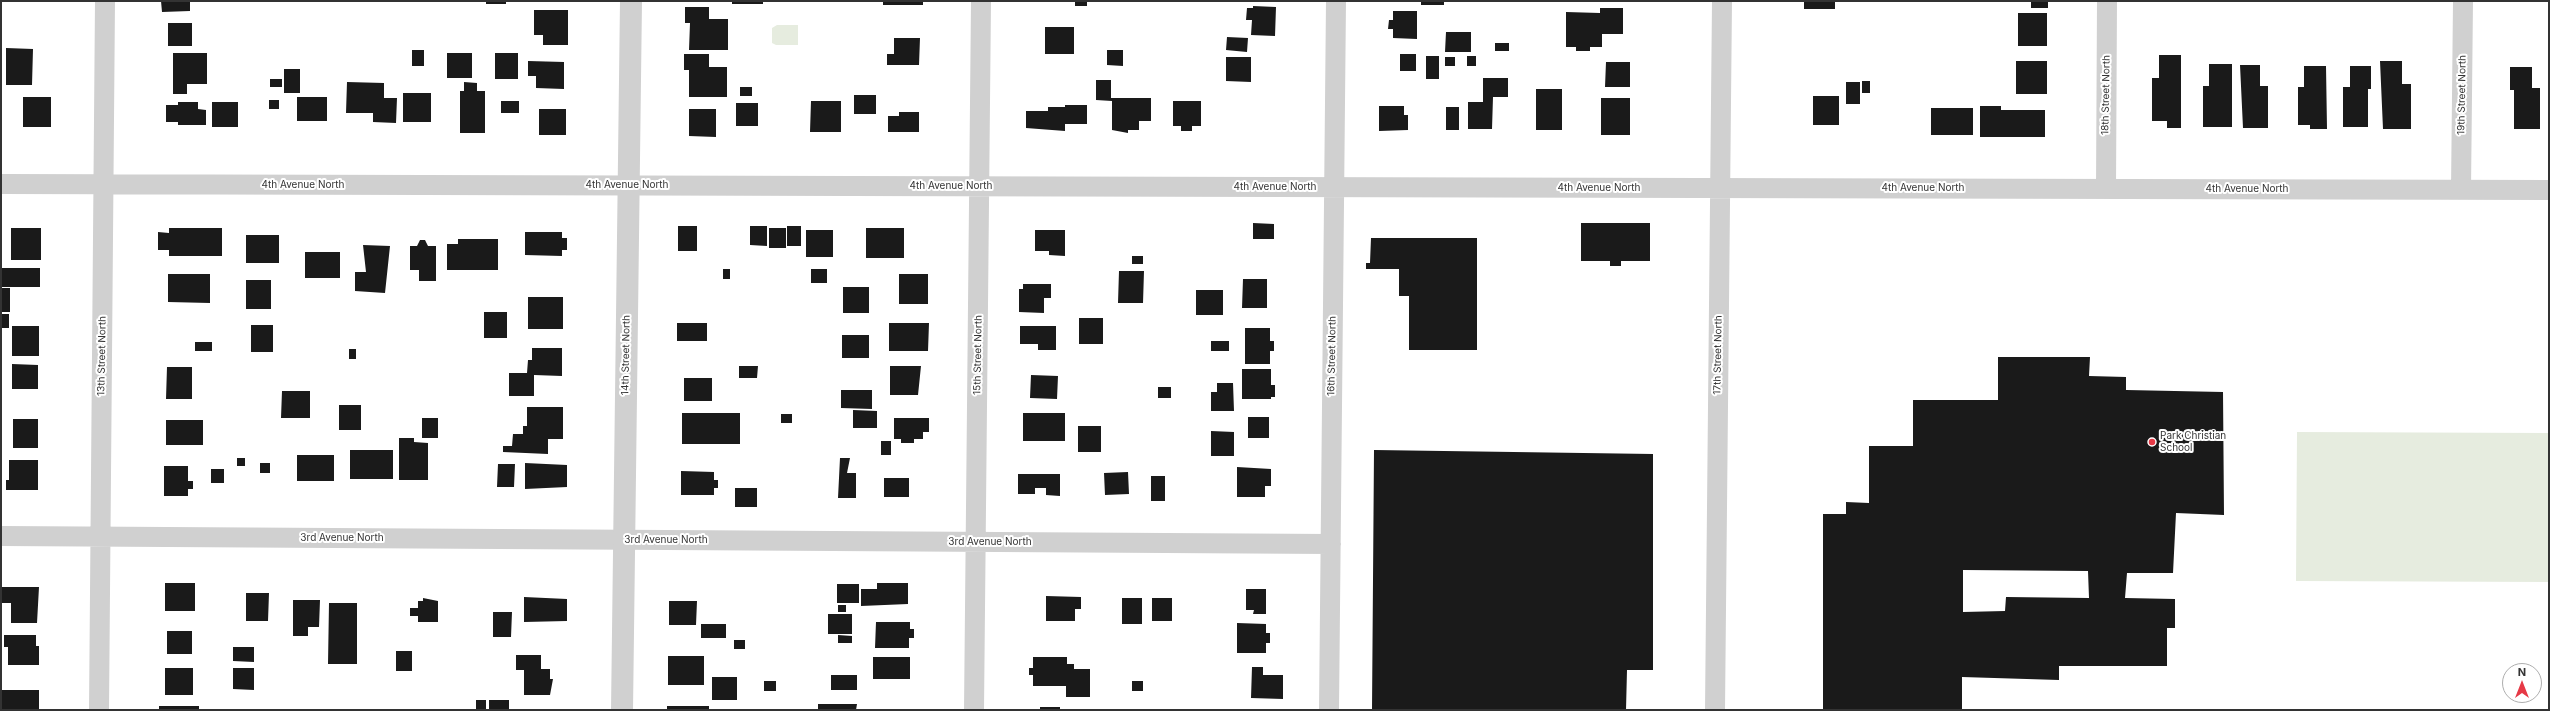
<!DOCTYPE html>
<style>
body{margin:0}
#map{position:relative;width:2550px;height:711px;overflow:hidden;background:#fff;font-family:Inter,sans-serif}
canvas{display:block}
.frame{position:absolute;inset:0;border:2px solid #333;pointer-events:none}
.north{position:absolute;left:2502px;top:663px;width:40px;height:40px;box-sizing:border-box;background:#fff;border:1px solid #adadad;border-radius:50%;rotate:0deg;font-size:11px;font-weight:700;line-height:16px;text-align:center;color:#333}
.north::after{content:'';display:block;margin:auto;width:14px;height:18px;background:#e63946;clip-path:polygon(50% 0,100% 100%,50% 72%,0 100%)}
</style>
<div id="map">
<canvas width="2550" height="711"></canvas>
<div class="frame"></div>
<div class="north">N</div>
</div>
<script>
const ctx = document.querySelector('canvas').getContext('2d');
ctx.lineJoin = 'round';
function paint(path, color) { ctx.fillStyle = color; ctx.fill(path, 'evenodd'); }
const poly = rows => new Path2D(rows.map(r => 'M' + r).join(''));
function trace(path, color, width, dash) { ctx.strokeStyle = color; ctx.lineWidth = width; ctx.lineCap = dash ? 'butt' : 'round'; ctx.setLineDash(dash || []); ctx.stroke(path); }
function drawText(font, color, halo, rows, align = 'center') {
  ctx.font = font + ' Inter,sans-serif'; ctx.lineWidth = 4; ctx.setLineDash([]); ctx.textBaseline = 'middle'; ctx.strokeStyle = halo; ctx.fillStyle = color; for (const [text, x, y, turn = 0] of rows) {
    ctx.save(); ctx.translate(x, y); ctx.rotate((+turn || 0) * Math.PI / 180); ctx.textAlign = isNaN(turn) ? turn : align; if (halo) ctx.strokeText(text, 0, 0); ctx.fillText(text, 0, 0); ctx.restore();
  }
}
const green = poly([
 [777,25,798,25,798,45,776,45,772,43,772,28],
 [2297,432,2549,433,2549,582,2296,581]
]);
const building = poly([
 [161,1,190,1,190,11,162,12],
 [486,1,506,1,506,4,486,4],
 [732,1,763,1,763,4,732,4],
 [883,1,923,1,923,5,883,5],
 [1075,1,1087,1,1087,6,1075,6],
 [1421,1,1444,1,1444,5,1421,5],
 [1804,1,1835,1,1835,9,1804,9],
 [2031,1,2048,1,2048,8,2031,8],
 [1253,6,1276,7,1275,36,1251,35,1252,20,1246,20,1247,8,1253,8],
 [685,7,709,7,709,19,728,19,728,50,689,50,690,23,685,23],
 [1600,8,1623,8,1623,34,1602,34,1602,47,1590,47,1590,51,1576,51,1576,47,1566,47,1566,12,1600,13],
 [534,10,568,10,568,45,543,45,543,35,534,35],
 [1393,11,1417,11,1417,39,1393,38,1393,29,1388,29,1389,20,1393,20],
 [2018,13,2047,13,2047,46,2018,46],
 [168,23,192,23,192,46,168,46],
 [1045,27,1074,27,1074,54,1045,54],
 [1446,32,1471,32,1471,52,1445,52],
 [1227,37,1248,38,1247,52,1226,50],
 [894,38,920,38,919,65,887,65,887,54,894,54],
 [1495,43,1509,43,1509,51,1495,51],
 [6,48,33,49,32,85,6,85],
 [412,50,424,50,424,66,412,66],
 [1107,50,1123,50,1123,66,1107,65],
 [173,53,207,53,207,84,187,84,187,94,173,94],
 [447,53,472,53,472,78,447,78],
 [495,53,518,53,518,79,495,79],
 [684,54,709,54,709,67,727,67,727,97,689,97,689,70,684,70],
 [1400,54,1416,54,1416,71,1400,71],
 [2159,55,2181,55,2181,128,2167,128,2167,121,2152,121,2152,78,2159,78],
 [1426,56,1439,56,1439,79,1426,79],
 [1467,56,1476,56,1476,66,1467,66],
 [1226,57,1251,57,1251,82,1226,81],
 [1445,57,1455,57,1455,66,1445,66],
 [528,61,564,62,564,89,536,88,536,76,528,76],
 [2016,61,2047,61,2047,94,2016,94],
 [2380,61,2402,61,2402,84,2411,84,2411,129,2383,129],
 [1606,62,1630,62,1630,87,1605,87],
 [2209,64,2232,64,2232,127,2203,127,2203,86,2209,86],
 [2240,65,2260,65,2260,86,2268,86,2268,128,2243,128],
 [2304,66,2326,66,2327,129,2310,129,2310,125,2298,125,2298,87,2304,87],
 [2350,66,2371,66,2371,89,2368,89,2368,127,2343,127,2343,87,2350,87],
 [2510,67,2532,67,2532,88,2540,88,2540,129,2514,129,2514,90,2510,90],
 [284,69,300,69,300,93,284,93],
 [1483,78,1508,78,1508,97,1493,97,1492,129,1468,129,1468,102,1483,102],
 [270,79,282,79,282,87,270,87],
 [1096,80,1111,80,1111,98,1151,98,1151,121,1139,121,1139,130,1128,130,1128,133,1112,130,1112,101,1096,100],
 [1862,81,1870,81,1870,93,1862,93],
 [347,82,384,83,384,98,397,98,396,123,373,122,373,113,346,113],
 [464,82,477,83,477,91,485,91,485,133,460,133,460,91,464,91],
 [1846,82,1860,82,1860,104,1846,104],
 [740,87,752,87,752,96,740,96],
 [1536,89,1562,89,1562,130,1536,130],
 [403,93,431,93,431,122,403,122],
 [854,95,876,95,876,114,854,114],
 [1813,96,1839,96,1839,125,1813,125],
 [23,97,51,97,51,127,23,127],
 [297,97,327,97,327,121,297,121],
 [1601,98,1630,98,1630,135,1601,135],
 [269,100,279,100,279,109,269,109],
 [501,101,519,101,519,113,501,113],
 [811,101,841,101,841,132,810,132],
 [1173,101,1201,101,1201,126,1192,126,1192,131,1181,131,1181,126,1173,126],
 [178,102,198,102,198,109,206,110,206,125,178,125,178,122,166,122,166,105,178,105],
 [212,102,238,102,238,127,212,127],
 [736,103,758,103,758,126,736,126],
 [1065,105,1087,105,1087,124,1065,124,1065,131,1026,128,1026,111,1048,111,1048,107,1065,107],
 [1379,106,1404,106,1404,115,1408,115,1408,130,1379,131],
 [1980,106,2001,106,2001,110,2045,110,2045,137,1980,137],
 [1446,107,1459,107,1459,130,1446,130],
 [1931,108,1973,108,1973,135,1931,135],
 [539,109,566,109,566,135,539,135],
 [689,109,716,109,716,137,689,136],
 [899,112,919,112,919,132,888,132,888,116,899,116],
 [1253,223,1274,224,1274,239,1253,239],
 [1581,223,1650,223,1650,261,1621,261,1621,266,1610,266,1610,261,1581,261],
 [678,226,697,226,697,251,678,251],
 [750,226,767,226,767,246,750,245],
 [787,226,801,226,801,246,787,246],
 [11,228,41,228,41,260,11,260],
 [169,228,222,228,222,256,169,256,169,250,158,250,158,232,169,233],
 [769,228,786,228,786,248,769,248],
 [866,228,904,228,904,258,866,258],
 [806,230,833,230,833,257,806,257],
 [1035,230,1065,230,1065,256,1049,255,1049,251,1035,251],
 [525,232,562,232,562,238,567,238,567,250,562,250,562,256,525,255],
 [246,235,279,235,279,263,246,263],
 [1371,238,1477,238,1477,350,1409,350,1409,296,1399,296,1399,269,1366,269,1366,263,1370,263],
 [458,239,498,239,498,270,447,270,447,244,458,244],
 [420,240,425,240,428,246,436,246,436,281,419,281,419,270,410,270,410,246,417,246],
 [363,245,390,246,385,293,355,291,355,272,366,272],
 [305,252,340,252,340,278,305,278],
 [1132,256,1143,256,1143,264,1132,264],
 [1,268,40,268,40,287,1,287],
 [723,269,730,269,730,279,723,279],
 [811,269,827,269,827,283,811,283],
 [1119,271,1144,271,1143,303,1118,303],
 [168,274,210,274,210,303,168,302],
 [899,274,928,274,928,304,899,304],
 [1243,279,1267,279,1267,308,1242,308],
 [246,280,271,280,271,309,246,309],
 [1023,284,1051,284,1051,298,1044,298,1044,313,1019,312,1019,289,1023,289],
 [843,287,869,287,869,313,843,313],
 [1,288,10,288,10,312,1,312],
 [1196,290,1223,290,1223,315,1196,315],
 [528,297,563,297,563,329,528,329],
 [484,312,507,312,507,338,484,338],
 [1,314,9,314,9,328,1,328],
 [1079,318,1103,318,1103,344,1079,344],
 [677,323,707,323,707,341,677,341],
 [889,323,929,323,928,351,889,351],
 [251,325,273,325,273,352,251,352],
 [12,326,39,326,39,356,12,356],
 [1020,326,1056,326,1056,350,1038,350,1038,344,1020,344],
 [1245,328,1270,328,1270,341,1274,341,1274,351,1270,351,1270,364,1245,364],
 [842,335,869,335,869,358,842,358],
 [1211,341,1229,341,1229,351,1211,351],
 [195,342,212,342,212,351,195,351],
 [532,348,562,348,562,376,534,375,534,396,509,396,509,373,527,373,528,360,532,360],
 [349,349,356,349,356,359,349,359],
 [1998,357,2090,357,2089,376,2126,377,2126,390,2223,392,2224,515,2176,513,2173,573,2127,573,2125,598,2175,599,2175,628,2167,628,2167,666,2059,666,2059,680,1962,677,1962,710,1823,710,1823,514,1846,514,1846,502,1869,503,1869,446,1913,446,1913,400,1998,400],
 [1963,570,2088,571,2089,598,2006,597,2005,611,1963,612],
 [12,364,38,365,38,389,12,389],
 [739,366,758,366,757,378,739,378],
 [890,366,921,366,918,395,890,395],
 [167,367,192,367,192,399,166,399],
 [1242,369,1271,369,1271,385,1275,385,1275,397,1271,397,1271,399,1242,399],
 [1031,375,1058,376,1057,399,1030,398],
 [684,378,712,378,712,401,684,401],
 [1217,383,1233,383,1234,411,1211,411,1211,392,1217,392],
 [1158,387,1171,387,1171,398,1158,398],
 [841,390,872,390,872,409,841,408],
 [282,391,310,391,310,418,281,418],
 [339,405,361,405,361,430,339,430],
 [527,407,563,407,563,439,548,439,548,454,503,452,503,446,512,446,513,434,523,434,523,426,527,426],
 [853,410,877,411,877,428,853,428],
 [682,413,740,413,740,444,682,444],
 [1023,413,1065,413,1065,441,1023,441],
 [781,414,792,414,792,423,781,423],
 [1248,417,1269,417,1269,438,1248,438],
 [422,418,438,418,438,438,422,438],
 [894,418,929,418,929,432,923,432,923,439,914,439,914,443,901,443,901,439,894,439],
 [13,419,38,419,38,448,13,448],
 [166,420,203,420,203,445,166,445],
 [1078,426,1101,426,1101,452,1078,452],
 [1211,431,1234,432,1234,456,1211,456],
 [399,438,414,438,414,442,428,443,428,480,399,480],
 [881,441,891,441,891,455,881,455],
 [350,450,393,450,393,479,350,479],
 [1374,450,1653,454,1653,670,1627,670,1626,710,1372,710],
 [297,455,334,455,334,481,297,481],
 [237,458,245,458,245,466,237,466],
 [840,458,850,458,847,473,856,473,856,498,838,498],
 [9,460,38,460,38,490,6,490,6,480,9,480],
 [260,463,270,463,270,473,260,473],
 [525,463,567,465,567,487,525,489],
 [498,464,515,464,514,487,497,487],
 [164,466,188,466,188,481,193,481,193,489,188,489,188,496,164,496],
 [1237,467,1271,469,1271,486,1265,486,1265,497,1237,497],
 [211,469,224,469,224,483,211,483],
 [681,471,714,472,714,480,718,480,718,488,714,488,714,495,681,495],
 [1128,472,1129,494,1105,495,1104,473],
 [1018,474,1060,474,1060,496,1046,495,1046,488,1035,488,1035,494,1018,494],
 [1151,476,1165,476,1165,501,1151,501],
 [884,478,909,478,909,497,884,497],
 [735,488,757,488,757,507,735,507],
 [165,583,195,583,195,611,165,611],
 [877,583,908,583,908,604,861,606,861,589,877,589],
 [837,584,859,584,859,603,837,603],
 [1,587,39,587,37,623,11,623,11,603,1,603],
 [1246,589,1266,589,1266,614,1253,614,1254,610,1246,610],
 [246,593,269,593,268,621,246,621],
 [1046,596,1081,597,1081,609,1075,609,1075,621,1046,621],
 [524,597,567,599,567,621,524,622],
 [423,598,438,601,438,622,418,622,418,616,410,616,410,608,418,608,418,601,423,601],
 [1122,598,1142,598,1142,624,1122,624],
 [1152,598,1172,598,1172,621,1152,621],
 [293,600,320,600,319,627,308,627,308,636,293,636],
 [669,601,697,601,696,625,669,625],
 [329,603,357,603,357,664,328,664],
 [838,605,846,605,846,612,838,612],
 [493,612,512,612,511,637,493,637],
 [828,614,852,614,852,634,828,634],
 [876,622,910,622,910,629,914,629,914,638,909,638,909,648,875,648],
 [1237,623,1266,624,1266,633,1270,633,1270,643,1266,643,1266,653,1237,653],
 [701,624,726,624,726,638,701,638],
 [167,631,192,631,192,654,167,654],
 [4,635,36,635,36,646,39,646,39,665,8,665,8,647,4,647],
 [838,635,852,636,852,643,838,643],
 [734,640,745,640,745,649,734,649],
 [233,647,254,647,254,662,233,661],
 [396,651,412,651,412,671,396,671],
 [516,655,541,655,541,669,550,669,550,679,553,679,550,695,524,695,524,670,516,670],
 [668,656,704,656,704,685,668,685],
 [873,657,910,657,910,679,873,679],
 [1033,657,1067,657,1067,664,1074,664,1074,669,1090,669,1090,697,1066,697,1066,686,1033,686,1033,675,1029,675,1029,668,1033,668],
 [1252,667,1263,667,1263,675,1283,675,1283,699,1251,698],
 [165,668,193,668,193,695,165,695],
 [233,668,254,668,254,690,233,689],
 [831,675,857,675,857,690,831,690],
 [712,677,737,677,737,700,712,700],
 [764,681,776,681,776,691,764,691],
 [1132,681,1143,681,1143,691,1132,691],
 [1,690,39,690,39,709,1,709],
 [476,700,486,700,486,710,476,710],
 [489,700,509,700,509,710,489,710],
 [818,704,857,704,856,710,818,710],
 [159,706,199,706,199,710,159,710],
 [667,706,709,706,709,710,667,710],
 [1040,707,1060,707,1060,710,1040,710]
]);
const minor = poly([
 [1,184,2549,190],
 [2106,189,2107,1],
 [2461,190,2463,1],
 [1,536,1331,544],
 [99,710,105,1],
 [974,710,981,1],
 [1329,710,1336,1],
 [1715,710,1722,1]
]);
const tertiary = poly([
 [622,710,631,1]
]);
const markers = [
 [2152,442,4,"#e63946"]
];
const streetNames = [
 ["18th Street North",2106,95,-89],
 ["19th Street North",2462,95,-89],
 ["4th Avenue North",303,185],
 ["4th Avenue North",627,185],
 ["4th Avenue North",951,186],
 ["4th Avenue North",1275,187],
 ["4th Avenue North",1599,188],
 ["4th Avenue North",1923,188],
 ["4th Avenue North",2247,189],
 ["14th Street North",626,355,-89],
 ["15th Street North",978,355,-89],
 ["17th Street North",1718,355,-89],
 ["13th Street North",102,356,-89],
 ["16th Street North",1332,356,-89],
 ["3rd Avenue North",342,538],
 ["3rd Avenue North",666,540],
 ["3rd Avenue North",990,542]
];
const poiNames = [
 ["Park Christian",2160,436],
 ["School",2160,448]
];
paint(green, '#e6ecdf');
paint(building, '#1a1a1a');
trace(minor, '#d0d0d0', 20);
trace(tertiary, '#d0d0d0', 22);
for (const [x, y, r, color] of markers) { const dot = new Path2D(); dot.arc(x, y, r, 0, 2 * Math.PI); ctx.fillStyle = color; ctx.fill(dot); trace(dot, '#fff', 1.5); }
drawText('10px', '#333', '#fff', streetNames);
drawText('10px', '#333', '#fff', poiNames, 'left');
</script>
